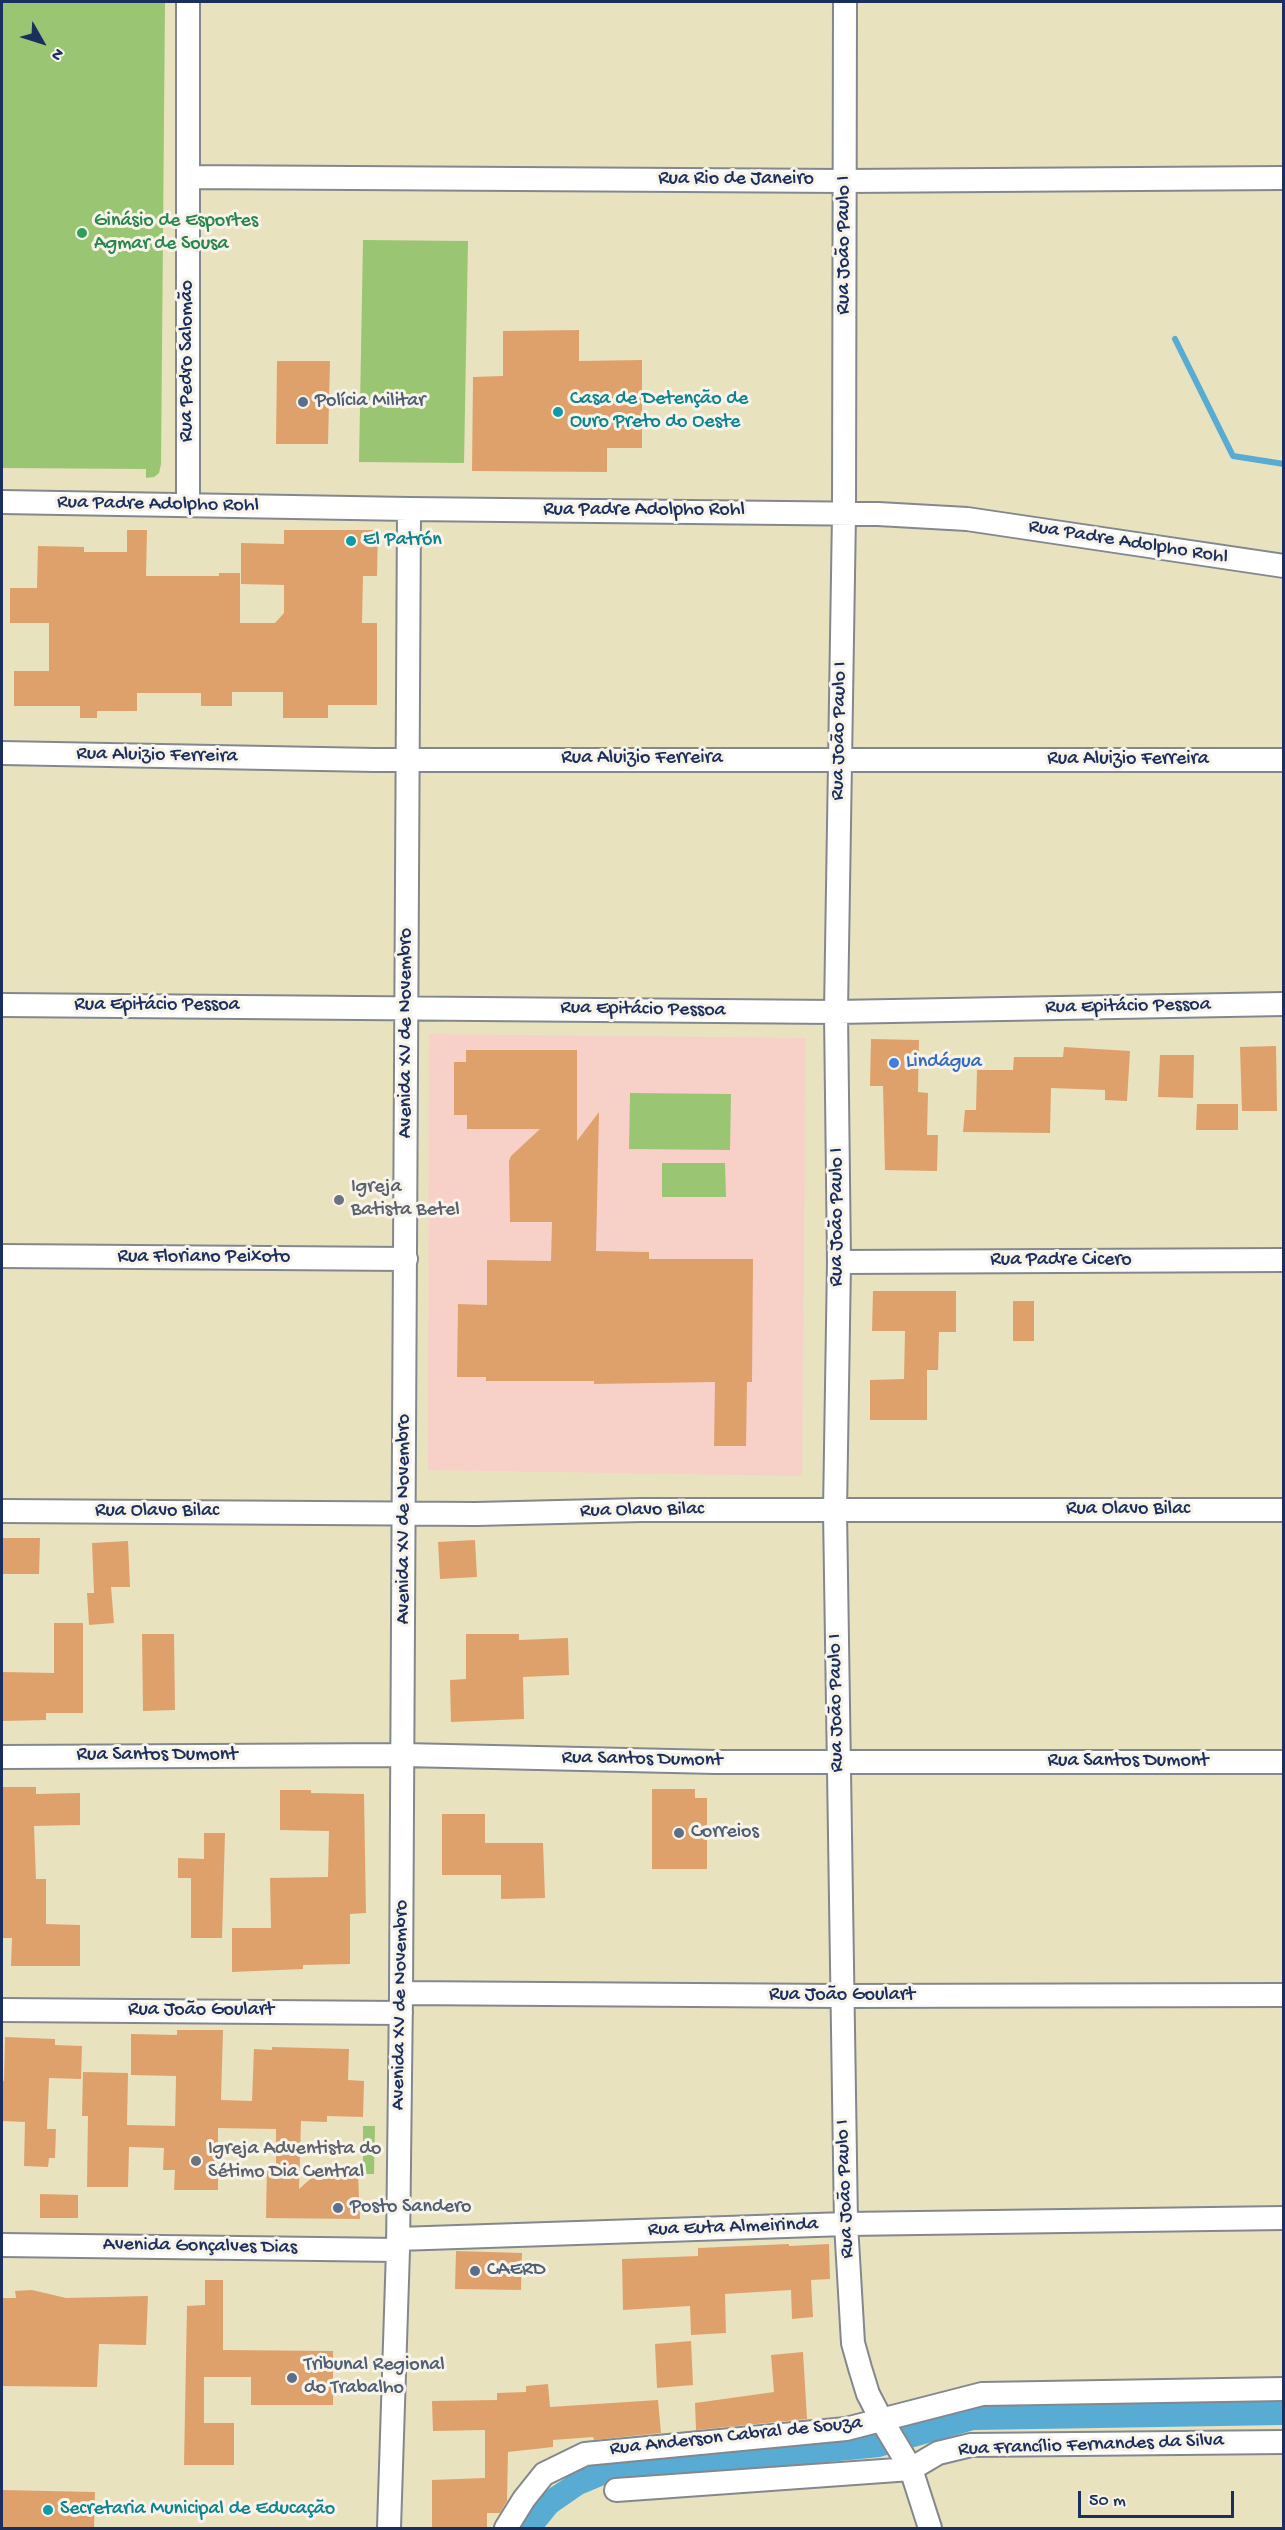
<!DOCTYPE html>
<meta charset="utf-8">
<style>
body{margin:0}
#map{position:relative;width:1285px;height:2530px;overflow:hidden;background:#e9e2bf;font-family:"Gochi Hand",sans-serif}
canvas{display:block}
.frame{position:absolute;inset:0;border:3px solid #1b2f5e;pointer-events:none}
.north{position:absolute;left:12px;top:12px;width:60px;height:60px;-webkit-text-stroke:4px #f7f3e8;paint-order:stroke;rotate:129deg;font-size:16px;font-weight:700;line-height:24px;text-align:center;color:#1b2f5e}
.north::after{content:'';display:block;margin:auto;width:21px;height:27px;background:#1b2f5e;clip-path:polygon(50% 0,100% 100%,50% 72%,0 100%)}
.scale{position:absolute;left:1078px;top:2491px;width:156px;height:27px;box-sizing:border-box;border:3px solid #1b2f5e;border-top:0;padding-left:8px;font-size:18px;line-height:21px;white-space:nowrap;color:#1b2f5e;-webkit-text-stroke:4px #f7f3e8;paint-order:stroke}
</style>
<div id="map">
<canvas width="1285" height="2530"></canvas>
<div class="frame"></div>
<div class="north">N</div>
<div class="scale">50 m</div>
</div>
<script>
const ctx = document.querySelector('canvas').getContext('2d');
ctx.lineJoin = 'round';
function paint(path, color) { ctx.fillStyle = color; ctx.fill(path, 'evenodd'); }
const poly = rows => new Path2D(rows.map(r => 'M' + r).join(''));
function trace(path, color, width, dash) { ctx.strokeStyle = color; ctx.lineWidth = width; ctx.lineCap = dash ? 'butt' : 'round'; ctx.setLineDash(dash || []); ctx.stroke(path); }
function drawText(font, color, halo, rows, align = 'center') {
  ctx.font = font + ' "Gochi Hand",sans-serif'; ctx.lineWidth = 6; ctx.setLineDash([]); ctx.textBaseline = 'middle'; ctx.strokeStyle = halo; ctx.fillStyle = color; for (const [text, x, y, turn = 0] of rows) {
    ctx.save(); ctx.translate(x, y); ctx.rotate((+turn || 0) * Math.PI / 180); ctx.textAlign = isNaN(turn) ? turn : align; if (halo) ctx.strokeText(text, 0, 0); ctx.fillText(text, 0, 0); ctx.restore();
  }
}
const built = poly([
 [429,1034,806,1038,802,1476,428,1470]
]);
const green = poly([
 [2,2,165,2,161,464,159,473,154,477,146,478,146,469,2,468],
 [363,240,468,241,464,463,359,462],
 [630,1093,731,1094,730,1150,629,1149],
 [662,1163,725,1163,726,1197,662,1197],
 [363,2126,375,2126,374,2174,363,2174]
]);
const water = poly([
 [1283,2400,1283,2425,974,2430,880,2457,607,2484,583,2494,557,2512,544,2528,513,2528,544,2492,588,2463,974,2404]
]);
const stream = poly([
 [1175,339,1233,456,1284,464]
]);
const building = poly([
 [579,330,579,361,642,360,642,448,607,448,607,472,472,471,473,377,503,376,503,331],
 [277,361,330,361,328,444,276,444],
 [127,530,147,530,146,576,219,576,219,573,240,573,240,623,275,623,284,613,284,585,241,584,241,543,284,544,284,530,378,530,377,576,363,576,362,623,377,623,377,705,328,705,328,718,283,718,283,692,232,692,232,706,201,706,201,693,137,693,137,711,97,711,97,718,80,718,80,706,14,706,14,671,49,671,49,623,10,623,10,588,37,588,38,546,84,547,84,552,127,552],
 [871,1039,919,1040,918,1092,928,1093,927,1135,938,1135,937,1171,885,1170,883,1086,870,1086],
 [1276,1046,1277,1111,1242,1111,1240,1047],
 [1064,1047,1130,1051,1127,1101,1105,1100,1105,1090,1051,1088,1050,1133,963,1132,965,1110,976,1110,977,1070,1013,1070,1014,1057,1063,1057],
 [466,1050,577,1050,577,1141,599,1112,596,1251,649,1252,649,1259,753,1259,752,1382,747,1382,746,1446,714,1446,715,1382,594,1384,594,1381,486,1381,486,1377,457,1377,458,1304,487,1305,487,1260,551,1261,552,1222,510,1222,509,1161,511,1156,540,1129,467,1129,467,1115,454,1115,454,1062,466,1062],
 [1160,1055,1194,1055,1193,1098,1158,1097],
 [1197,1104,1238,1104,1238,1130,1196,1130],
 [873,1291,956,1291,956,1332,939,1332,938,1370,927,1370,927,1420,870,1420,870,1380,904,1379,905,1331,872,1331],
 [1013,1301,1034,1301,1034,1341,1013,1341],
 [2,1538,40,1538,39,1574,2,1574],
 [475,1540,477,1577,440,1579,438,1542],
 [128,1541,130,1587,111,1587,114,1623,89,1625,87,1593,94,1593,92,1543],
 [54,1623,83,1623,83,1713,46,1713,46,1720,2,1721,2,1672,54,1673],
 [142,1634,174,1634,175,1710,143,1711],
 [466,1634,519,1634,519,1640,568,1638,569,1675,523,1677,524,1719,451,1722,450,1680,466,1679],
 [2,1787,36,1787,36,1794,80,1793,80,1825,34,1826,36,1879,46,1879,46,1924,80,1925,80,1966,11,1966,12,1938,2,1938],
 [652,1789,695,1789,695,1798,707,1798,707,1869,652,1869],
 [280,1790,311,1790,311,1793,364,1794,366,1913,350,1914,350,1964,303,1965,303,1969,232,1972,232,1928,271,1928,270,1878,328,1877,329,1831,280,1830],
 [442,1814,485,1814,485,1843,543,1843,545,1898,501,1899,501,1875,442,1875],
 [204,1833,225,1833,222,1938,191,1938,191,1878,178,1878,178,1858,204,1859],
 [177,2030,223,2030,221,2100,252,2101,254,2049,272,2050,272,2047,349,2049,348,2080,364,2081,363,2117,327,2116,327,2122,301,2121,299,2189,316,2174,358,2174,360,2219,266,2218,267,2163,276,2163,276,2129,218,2128,218,2190,174,2190,175,2170,163,2170,164,2148,129,2147,128,2187,87,2187,88,2116,82,2116,83,2072,128,2073,127,2125,175,2126,176,2076,131,2075,131,2034,177,2035],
 [5,2037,55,2039,55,2045,82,2046,81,2079,49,2078,47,2129,56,2129,55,2158,49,2158,48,2167,24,2166,25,2122,2,2121,2,2081,4,2081],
 [40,2194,78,2195,78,2218,40,2218],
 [789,2244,789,2246,829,2244,830,2279,811,2280,813,2317,792,2319,791,2290,725,2294,726,2333,691,2335,690,2306,623,2310,622,2259,698,2256,698,2248],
 [456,2251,522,2253,521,2290,455,2289],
 [205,2280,223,2280,223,2350,333,2351,333,2405,251,2405,251,2377,204,2377,204,2423,234,2423,234,2465,184,2465,187,2306,205,2305],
 [32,2290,66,2298,148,2296,146,2345,99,2344,97,2387,2,2386,2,2298,16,2298,15,2291],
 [691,2341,693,2385,657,2388,655,2344],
 [803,2352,807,2419,696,2430,695,2403,774,2392,771,2355],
 [548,2384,550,2407,658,2400,661,2433,594,2440,593,2437,553,2440,553,2447,508,2452,507,2501,500,2513,487,2513,487,2529,432,2529,432,2480,485,2478,485,2430,433,2431,432,2401,497,2400,497,2393,526,2392,526,2386],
 [2,2490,95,2492,94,2529,2,2529]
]);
const minor = poly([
 [845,2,844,513,836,1012,839,1262,835,1511,846,2224,853,2343,860,2368,868,2394,881,2419,911,2469,930,2528],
 [188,177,845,181,1284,178],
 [2,502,409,509,878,514,967,519,1284,566],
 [188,505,188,2],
 [2,753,374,760,1284,760],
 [2,1005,836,1012,1284,1004],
 [2,1256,406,1259],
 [839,1262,1284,1260],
 [2,1511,476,1514,641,1510,1284,1510],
 [2,1757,404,1755,716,1762,1284,1762],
 [401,1993,841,1996,1284,1995],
 [2,2010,401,2013],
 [398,2239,846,2224,1284,2218],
 [2,2245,398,2250],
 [616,2490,911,2469,938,2453,971,2445,1284,2442],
 [389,2528,398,2250,401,1993,409,509],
 [506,2528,524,2499,544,2474,585,2454,846,2429,982,2394,1284,2389]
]);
const markers = [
 [82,233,6,"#2e9e5b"],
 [303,402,6,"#5c6f8a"],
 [558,412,6,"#0f9aa8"],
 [351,541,6,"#0f9aa8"],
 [894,1063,6,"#3f7fe0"],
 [339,1200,6,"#6b7280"],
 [679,1833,6,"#5c6f8a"],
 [196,2161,6,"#6b7280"],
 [338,2208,6,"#5c6f8a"],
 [475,2271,6,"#5c6f8a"],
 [292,2378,6,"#5c6f8a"],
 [48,2510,6,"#0f9aa8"]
];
const streetNames = [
 ["Rua Rio de Janeiro",736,180],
 ["Rua João Paulo I",845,245,-90],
 ["Rua Pedro Salomão",188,361,-90],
 ["Rua Padre Adolpho Rohl",158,505,1],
 ["Rua Padre Adolpho Rohl",644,511],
 ["Rua Padre Adolpho Rohl",1128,543,9],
 ["Rua João Paulo I",840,731,-89],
 ["Rua Aluizio Ferreira",157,756,1],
 ["Rua Aluizio Ferreira",642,759],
 ["Rua Aluizio Ferreira",1128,760],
 ["Rua Epitácio Pessoa",157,1006],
 ["Rua Epitácio Pessoa",1128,1007,-1],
 ["Rua Epitácio Pessoa",643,1010,1],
 ["Avenida XV de Novembro",407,1033,-90],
 ["Rua João Paulo I",838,1217,-90],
 ["Rua Floriano Peixoto",204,1258],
 ["Rua Padre Cicero",1061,1261],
 ["Rua Olavo Bilac",1128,1510],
 ["Rua Olavo Bilac",642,1511,-1],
 ["Rua Olavo Bilac",157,1512],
 ["Avenida XV de Novembro",405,1519,-90],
 ["Rua João Paulo I",837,1703,-91],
 ["Rua Santos Dumont",157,1756],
 ["Rua Santos Dumont",642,1760,1],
 ["Rua Santos Dumont",1128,1762],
 ["Rua João Goulart",842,1996],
 ["Avenida XV de Novembro",401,2005,-89],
 ["Rua João Goulart",201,2011],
 ["Rua João Paulo I",846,2189,-92],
 ["Rua Euta Almeirinda",733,2228,-2],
 ["Avenida Gonçalves Dias",200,2247,1],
 ["Rua Anderson Cabral de Souza",736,2437,-6],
 ["Rua Francílio Fernandes da Silva",1091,2446,-2]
];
const leisureNames = [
 ["Ginásio de Esportes",94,222],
 ["Agmar de Sousa",94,245]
];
const cultureNames = [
 ["Casa de Detenção de",570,400],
 ["Ouro Preto do Oeste",570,423],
 ["El Patrón",363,541],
 ["Secretaria Municipal de Educação",60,2510]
];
const serviceNames = [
 ["Polícia Militar",315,402],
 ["Correios",691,1833],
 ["Posto Sandero",350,2208],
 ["CAERD",487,2271],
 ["Tribunal Regional",304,2366],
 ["do Trabalho",304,2389]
];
const shopNames = [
 ["Lindágua",906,1063]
];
const worshipNames = [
 ["Igreja",351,1188],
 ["Batista Betel",351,1211],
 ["Igreja Adventista do",208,2150],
 ["Sétimo Dia Central",208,2173]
];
paint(built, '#f7d1c8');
paint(green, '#9ac572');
paint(water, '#58acd4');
trace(stream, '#58acd4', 6);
paint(building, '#dfa16b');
trace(minor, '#82888e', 26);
trace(minor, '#fff', 22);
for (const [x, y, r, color] of markers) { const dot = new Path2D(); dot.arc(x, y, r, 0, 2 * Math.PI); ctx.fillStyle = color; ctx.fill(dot); trace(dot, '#f7f3e8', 2); }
drawText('20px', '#1b2f5e', '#f7f3e8', streetNames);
drawText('20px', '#27864d', '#f7f3e8', leisureNames, 'left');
drawText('20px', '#0d838f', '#f7f3e8', cultureNames, 'left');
drawText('20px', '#4e5e75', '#f7f3e8', serviceNames, 'left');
drawText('20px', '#366cbe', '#f7f3e8', shopNames, 'left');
drawText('20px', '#5b616d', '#f7f3e8', worshipNames, 'left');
</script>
